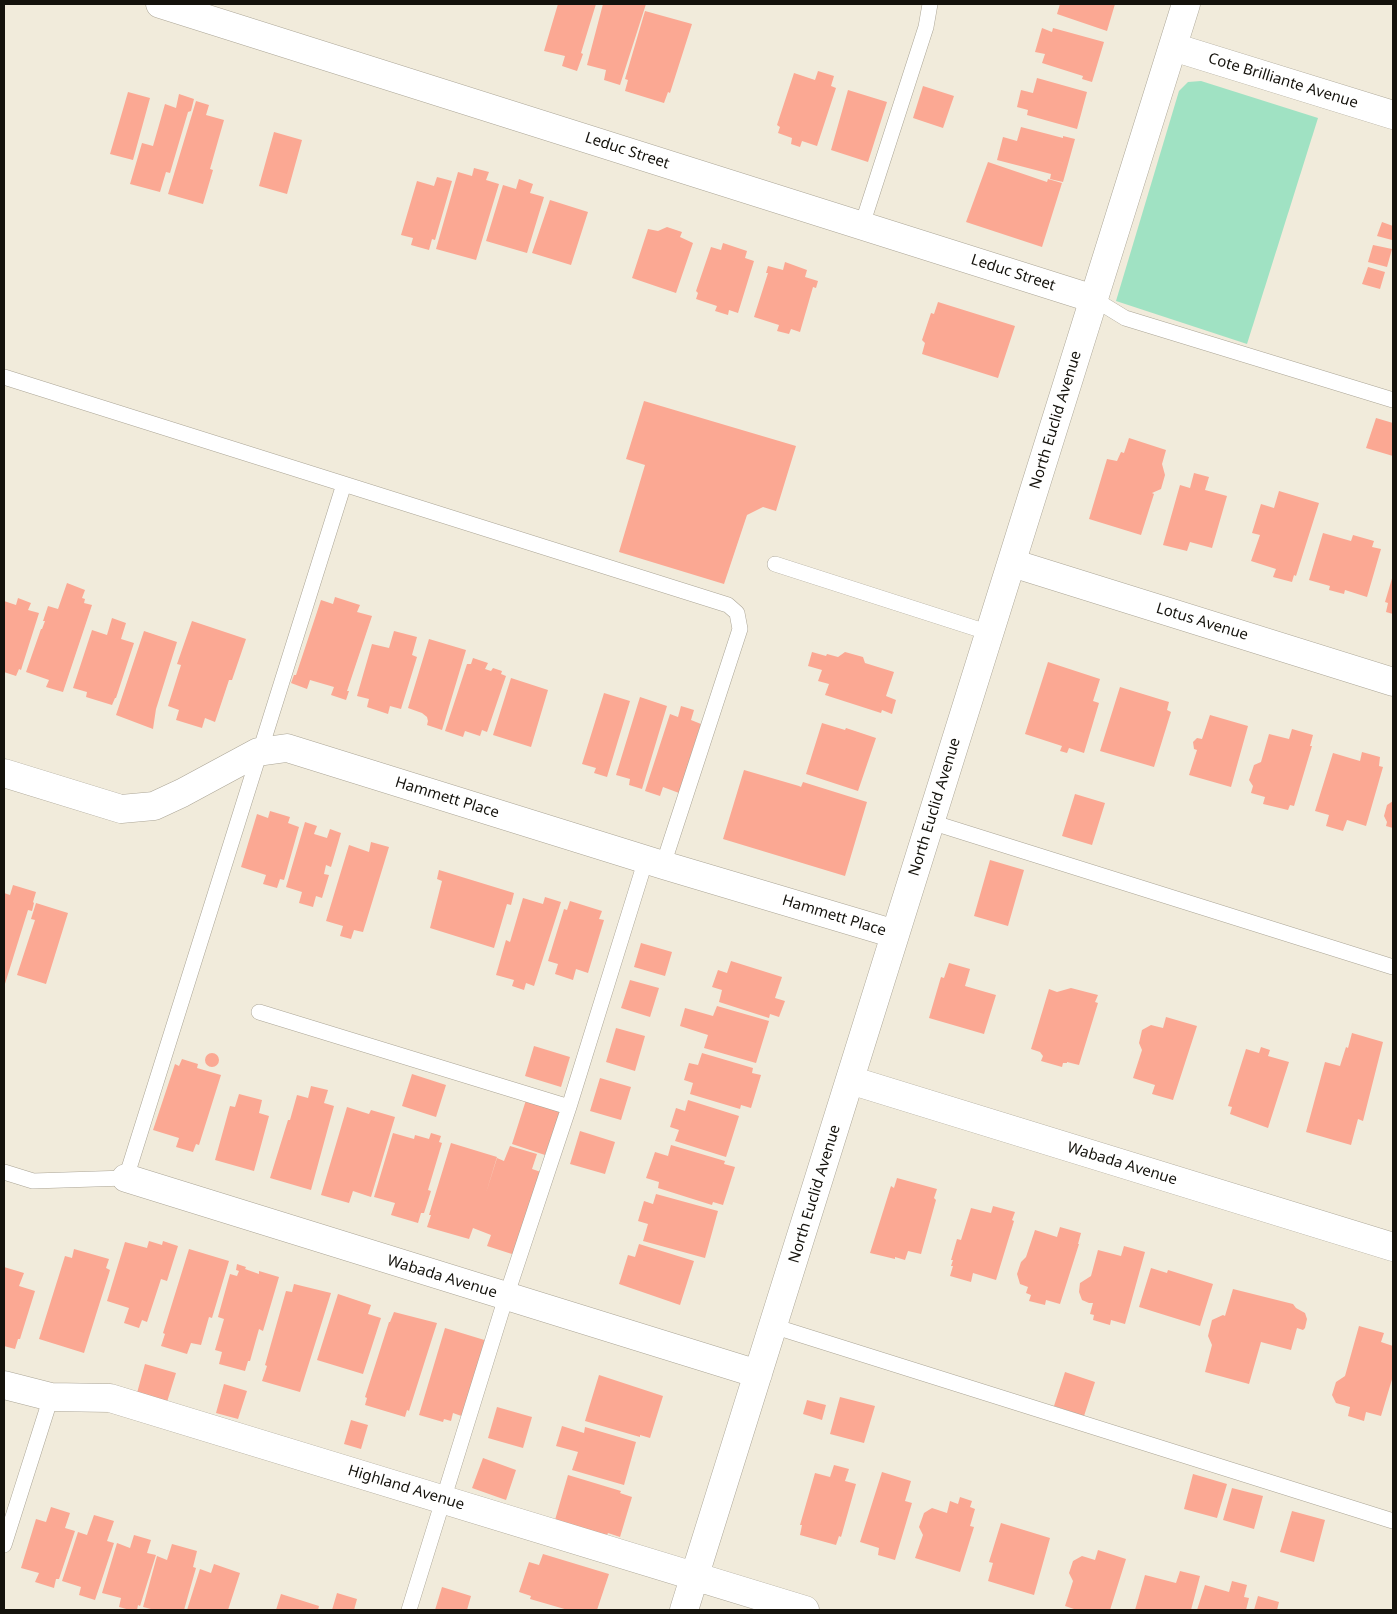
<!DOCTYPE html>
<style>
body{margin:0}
#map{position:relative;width:1397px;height:1614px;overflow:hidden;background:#f1ebdb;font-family:"Noto Sans",sans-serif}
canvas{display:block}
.frame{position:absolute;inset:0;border:5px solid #14120c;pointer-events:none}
</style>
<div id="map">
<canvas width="1397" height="1614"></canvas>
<div class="frame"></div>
</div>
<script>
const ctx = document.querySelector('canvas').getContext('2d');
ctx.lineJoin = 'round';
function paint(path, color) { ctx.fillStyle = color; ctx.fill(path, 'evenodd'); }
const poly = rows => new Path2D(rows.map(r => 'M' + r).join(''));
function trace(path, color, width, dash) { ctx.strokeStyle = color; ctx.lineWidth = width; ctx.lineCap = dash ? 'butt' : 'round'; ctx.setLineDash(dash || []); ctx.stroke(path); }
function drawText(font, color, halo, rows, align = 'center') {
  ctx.font = font + ' "Noto Sans",sans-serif'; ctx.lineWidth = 4; ctx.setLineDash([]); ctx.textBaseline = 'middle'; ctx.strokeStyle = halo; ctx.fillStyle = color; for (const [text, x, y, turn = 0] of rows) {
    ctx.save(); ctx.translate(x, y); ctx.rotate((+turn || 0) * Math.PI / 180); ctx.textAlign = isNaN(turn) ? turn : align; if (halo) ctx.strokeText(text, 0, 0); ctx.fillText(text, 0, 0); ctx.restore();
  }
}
const green = poly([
 [1201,81,1318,118,1247,344,1116,301,1179,91,1188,82]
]);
const building = poly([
 [558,4,596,4,581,53,583,54,577,71,562,66,565,56,544,51],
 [603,4,646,4,620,85,604,80,606,70,587,65],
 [1060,4,1115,4,1107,31,1057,14],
 [645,11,692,24,670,93,668,92,664,103,625,91,628,80,625,79],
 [1042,28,1052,32,1053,28,1104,42,1092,82,1082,79,1083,76,1042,63,1045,54,1035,52],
 [818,71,834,76,831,86,836,88,817,146,802,141,800,147,791,144,792,138,778,133,780,127,777,125,794,73,815,80],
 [1037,78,1087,92,1077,129,1027,115,1028,110,1017,107,1021,90,1033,93],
 [923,86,954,96,943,128,913,118],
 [848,90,887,102,868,162,831,150],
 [128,92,150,98,133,160,110,154],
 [179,94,194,99,191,111,188,112,170,173,166,172,160,192,130,184,142,143,153,146,165,104,176,108],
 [196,101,209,105,206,115,224,120,210,169,213,170,203,204,168,194],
 [1021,127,1063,138,1063,136,1075,139,1063,182,1050,179,1051,174,997,160,1003,137,1017,141],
 [274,132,302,140,287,194,259,186],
 [988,162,1047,182,1048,179,1062,183,1042,247,966,222],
 [474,168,489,172,486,180,499,184,476,260,436,249,458,172,472,176],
 [437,177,452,181,435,240,432,239,429,250,411,245,413,238,401,235,417,181,434,186],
 [519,179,533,184,530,193,544,197,527,253,486,241,503,185,516,189],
 [550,200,588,212,571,265,532,253],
 [1382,222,1393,226,1392,240,1377,236],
 [667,227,682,232,680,237,693,243,676,293,632,278,648,229,658,231],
 [723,243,747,251,745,258,754,261,738,313,729,310,728,315,715,311,717,306,696,299,698,293,696,291,711,247,721,250],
 [1373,245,1392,249,1387,267,1368,262],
 [785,262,807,270,805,277,818,281,816,288,813,287,800,332,791,329,789,334,777,331,779,325,754,317,768,273,766,273,768,266,783,270],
 [1368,267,1385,272,1380,289,1362,284],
 [938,302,1015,326,998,378,922,354,925,343,922,340,931,313,934,314],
 [644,401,796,446,776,511,763,507,747,515,724,584,619,552,645,465,626,459],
 [1376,418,1393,423,1393,456,1366,448],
 [1129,438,1166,450,1162,464,1165,475,1161,489,1152,493,1154,494,1141,535,1089,519,1107,459,1117,461,1121,452,1124,453],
 [1194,473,1209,477,1205,490,1227,496,1212,548,1190,542,1187,551,1163,545,1180,485,1190,488],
 [1279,491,1319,503,1296,576,1294,575,1292,582,1273,577,1276,569,1251,561,1260,535,1252,533,1261,504,1274,508],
 [1323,533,1351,541,1353,535,1374,541,1372,547,1381,549,1367,597,1345,590,1344,594,1329,590,1330,586,1309,580],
 [1393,575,1393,614,1386,612,1388,603,1385,602],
 [67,583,85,590,82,598,85,599,84,603,92,605,63,692,46,687,49,680,26,672,41,629,42,629,45,621,43,621,48,606,58,609],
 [335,597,360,605,357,612,372,616,347,691,349,691,346,700,331,695,334,687,310,680,307,689,291,683,294,675,296,675,321,600,333,604],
 [18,598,31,603,28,610,39,613,21,670,19,669,16,676,4,672,4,601,16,605],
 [112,618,126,623,121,639,134,643,116,698,115,698,112,705,86,697,87,692,73,688,92,630,107,635],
 [192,621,246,639,232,680,229,680,215,722,205,718,202,728,176,720,179,710,168,706,181,665,177,664],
 [144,631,177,642,156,709,153,729,116,715],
 [394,631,417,637,412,655,417,657,401,709,390,706,388,714,367,707,369,699,357,696,372,644,389,648],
 [429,639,466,650,442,730,427,725,428,721,427,717,422,713,408,708],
 [812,652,826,656,827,654,838,657,845,652,863,657,865,663,894,672,886,696,896,700,892,714,882,710,881,713,825,695,829,684,818,681,822,670,808,666],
 [473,658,488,663,485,669,491,671,493,668,502,671,501,674,506,676,487,732,482,730,480,736,465,731,463,737,445,731,467,664,471,664],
 [1048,662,1100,679,1093,701,1099,703,1084,753,1069,748,1067,753,1060,751,1062,746,1025,734],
 [511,678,548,690,531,747,493,735],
 [1120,687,1169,702,1167,710,1171,712,1154,767,1100,751],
 [604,693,630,701,607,777,594,773,596,768,582,764],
 [640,697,667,706,642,789,629,785,630,779,616,775],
 [681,706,694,710,691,720,701,724,679,793,663,787,660,796,645,791,670,714,678,717],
 [1210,715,1248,726,1231,787,1189,775,1197,750,1194,749,1193,742,1197,738,1202,739],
 [822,723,845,730,846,728,876,738,858,791,806,774],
 [1292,729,1313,735,1310,746,1312,746,1294,806,1290,805,1288,810,1263,804,1265,797,1251,793,1253,786,1249,780,1254,765,1261,762,1269,734,1289,739],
 [1362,752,1380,757,1379,766,1383,767,1366,826,1347,820,1343,831,1326,826,1329,815,1315,811,1333,753,1360,761],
 [744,770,799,786,801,787,803,782,867,802,845,876,723,839],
 [1075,794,1105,803,1092,845,1062,836],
 [1393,801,1393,828,1386,826,1387,822,1384,816,1387,805],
 [270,811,290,817,288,823,299,827,284,880,280,879,277,888,263,884,266,875,241,867,257,814,268,818],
 [305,822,317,826,314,834,327,838,330,829,341,833,331,867,326,865,324,874,329,875,322,898,316,896,313,907,299,903,302,892,286,887],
 [371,842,389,847,363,932,354,930,351,939,340,936,343,926,326,921,349,845,369,852],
 [990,860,1024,870,1008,926,974,916],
 [439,870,514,893,511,905,507,904,494,948,430,928,442,881,437,879],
 [13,885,36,892,33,902,34,903,32,911,28,910,4,987,4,893,10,895],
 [545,897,561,902,534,986,526,983,524,990,512,986,514,980,496,975,506,940,510,942,523,898,543,904],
 [570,901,602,911,599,919,604,920,588,973,576,969,573,980,555,974,558,964,548,961,564,909,567,910],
 [36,903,68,913,46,984,17,975,35,920,31,919],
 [641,943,672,952,665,976,634,967],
 [731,961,782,977,775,998,785,1001,779,1017,770,1014,769,1018,719,1002,722,990,712,987,718,970,727,973],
 [949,963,970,969,965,986,996,995,984,1034,929,1018,941,977,944,978],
 [630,980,659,988,650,1017,621,1008],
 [1071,988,1098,995,1095,1002,1098,1003,1079,1065,1067,1062,1067,1063,1063,1063,1062,1067,1041,1061,1043,1056,1040,1052,1031,1049,1049,989,1057,992],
 [717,1006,769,1021,756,1063,704,1048,708,1035,680,1026,685,1008,713,1016],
 [1166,1017,1197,1026,1173,1100,1152,1094,1155,1085,1133,1078,1142,1050,1139,1043,1142,1030,1151,1025,1163,1028],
 [616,1028,645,1036,635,1071,606,1062],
 [1352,1033,1383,1042,1363,1121,1358,1119,1351,1145,1306,1132,1325,1062,1340,1066,1346,1047,1348,1048],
 [534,1046,570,1057,561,1087,525,1076],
 [1261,1047,1270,1050,1268,1056,1289,1062,1268,1128,1230,1114,1232,1107,1228,1106,1246,1049,1259,1053],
 [702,1053,753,1068,752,1073,761,1075,751,1108,741,1105,740,1109,690,1094,693,1083,684,1080,689,1063,698,1065],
 '205 1060a7 7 0 1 1 14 0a7 7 0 1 1-14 0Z',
 [182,1059,198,1064,197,1068,221,1075,199,1145,196,1144,193,1152,176,1147,179,1138,153,1130,175,1064,179,1066],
 [412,1074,446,1085,436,1117,402,1106],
 [600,1078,631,1087,621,1120,590,1111],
 [311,1086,328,1090,324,1103,334,1106,311,1190,270,1178,288,1120,290,1120,297,1095,308,1098],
 [239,1094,262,1100,259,1113,269,1116,254,1171,215,1160,230,1106,235,1107],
 [526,1100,560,1111,545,1155,512,1144],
 [688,1100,739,1116,726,1157,675,1141,679,1130,670,1127,676,1108,685,1111],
 [347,1107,369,1114,371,1110,395,1117,371,1197,353,1191,349,1203,321,1195],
 [580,1131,615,1142,605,1174,570,1164],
 [393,1133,414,1139,415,1135,429,1139,431,1133,441,1136,439,1142,442,1143,428,1190,431,1191,424,1213,421,1213,418,1223,391,1215,395,1203,374,1197],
 [451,1143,497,1157,486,1193,497,1158,504,1161,510,1146,537,1154,532,1169,544,1173,515,1255,487,1246,491,1235,473,1228,469,1239,427,1227,431,1215,429,1215],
 [671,1145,725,1161,724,1164,735,1167,723,1205,713,1202,712,1205,658,1188,659,1182,646,1178,655,1152,668,1156],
 [897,1178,937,1189,934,1198,936,1200,921,1254,908,1251,905,1260,895,1257,895,1259,870,1253,891,1186,894,1188],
 [656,1194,718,1211,705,1258,643,1241,648,1224,638,1221,644,1201,653,1204],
 [993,1206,1015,1212,1012,1220,1014,1221,996,1280,973,1273,971,1282,950,1276,953,1266,951,1266,953,1260,951,1260,957,1239,961,1240,971,1208,991,1213],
 [1060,1227,1081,1233,1078,1244,1079,1244,1060,1304,1046,1300,1045,1305,1029,1301,1031,1295,1026,1293,1028,1287,1020,1284,1017,1274,1021,1262,1026,1257,1035,1230,1057,1237],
 [149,1241,162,1245,163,1241,178,1246,167,1281,161,1279,147,1322,142,1320,139,1328,124,1323,129,1308,107,1301,125,1242,147,1248],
 [639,1244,694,1261,680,1305,619,1284,628,1255,635,1257],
 [1124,1246,1145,1252,1125,1324,1111,1320,1110,1325,1093,1320,1094,1315,1090,1314,1093,1303,1089,1303,1082,1300,1079,1292,1080,1283,1091,1276,1098,1250,1121,1256],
 [74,1249,109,1259,106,1268,110,1270,84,1353,39,1339,65,1256,72,1258],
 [189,1249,229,1261,212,1318,209,1317,201,1345,191,1343,187,1354,161,1346,165,1334,163,1333],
 [237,1264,246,1267,245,1269,259,1274,259,1271,279,1277,263,1331,259,1329,250,1361,248,1361,245,1371,219,1364,222,1352,215,1350,224,1319,218,1317,230,1274,237,1276,239,1271,236,1270],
 [4,1267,24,1273,19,1286,35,1291,20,1339,18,1339,15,1349,4,1346],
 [1151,1268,1167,1273,1168,1270,1213,1284,1200,1326,1139,1307],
 [294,1284,331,1293,300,1392,262,1381,267,1366,265,1365,286,1291,292,1292],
 [1233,1289,1293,1304,1296,1308,1305,1313,1307,1319,1305,1328,1303,1330,1297,1328,1291,1350,1261,1342,1249,1384,1205,1372,1212,1345,1208,1336,1212,1320,1223,1315,1225,1316],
 [338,1294,371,1305,368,1314,381,1318,363,1374,317,1360],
 [394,1312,437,1323,409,1411,407,1410,405,1417,365,1405,367,1398,365,1397,389,1322,390,1322],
 [1359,1326,1384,1333,1381,1342,1393,1346,1393,1376,1381,1416,1366,1412,1364,1421,1348,1416,1350,1407,1336,1403,1332,1395,1336,1382,1345,1376],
 [445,1328,491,1342,467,1418,453,1413,451,1421,444,1419,443,1422,419,1415],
 [145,1364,176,1373,167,1402,137,1393],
 [1065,1372,1095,1382,1084,1416,1054,1406],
 [599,1375,663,1396,650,1438,640,1435,640,1437,585,1421],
 [224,1384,247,1391,238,1419,216,1413],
 [840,1397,875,1406,864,1443,830,1434],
 [807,1400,826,1405,822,1420,803,1414],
 [497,1407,532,1417,523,1448,488,1438],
 [351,1420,368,1425,361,1449,344,1444],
 [562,1426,584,1433,585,1427,636,1442,624,1485,572,1470,578,1452,556,1446],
 [483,1458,516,1470,506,1500,472,1488],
 [834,1465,849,1469,845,1481,856,1484,841,1537,839,1536,836,1545,800,1535,802,1525,800,1525,815,1473,830,1477],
 [882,1472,911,1481,905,1501,912,1503,895,1560,878,1555,879,1548,860,1542],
 [1193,1474,1227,1484,1217,1518,1184,1509],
 [568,1475,621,1491,620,1493,632,1497,620,1537,608,1533,607,1535,555,1520],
 [1232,1488,1263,1496,1254,1529,1223,1520],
 [960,1497,972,1501,970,1507,975,1509,970,1526,974,1527,960,1572,915,1558,923,1535,919,1527,924,1513,932,1508,947,1513,950,1501,958,1504],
 [51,1507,70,1513,65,1528,75,1531,59,1579,56,1579,54,1588,35,1582,39,1573,21,1568,36,1519,46,1522],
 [1292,1511,1325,1520,1314,1562,1280,1552],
 [94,1515,114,1521,107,1541,114,1543,95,1600,79,1595,81,1587,62,1581,78,1532,87,1535],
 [1001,1523,1050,1538,1034,1595,988,1581,993,1563,989,1562],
 [134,1535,151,1540,147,1553,156,1555,140,1606,138,1605,137,1610,130,1610,119,1607,121,1598,102,1593,117,1543,130,1548],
 [172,1544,197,1551,193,1567,196,1568,184,1610,155,1610,143,1607,157,1556,167,1560],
 [1098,1550,1126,1559,1110,1610,1077,1610,1065,1606,1073,1581,1069,1573,1073,1561,1082,1556,1095,1560],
 [543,1554,609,1574,597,1610,568,1610,530,1599,531,1596,519,1592,529,1562,539,1565],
 [214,1564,240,1573,228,1610,187,1610,200,1569,211,1573],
 [1180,1571,1200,1576,1191,1610,1135,1610,1145,1575,1176,1583],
 [1232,1581,1247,1585,1244,1597,1249,1598,1246,1610,1197,1610,1205,1585,1229,1592],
 [442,1587,471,1596,467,1610,435,1610],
 [337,1593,357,1599,354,1610,332,1610],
 [281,1594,319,1606,318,1610,276,1610],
 [1258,1596,1279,1602,1277,1610,1254,1610]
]);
const lane = poly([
 [862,225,926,27,930,4],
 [1094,299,1125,318,1393,400],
 [4,377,728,605,737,613,740,629,663,865],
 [775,564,990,633],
 [931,822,1393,967],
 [259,1012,569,1107],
 [4,1172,33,1181,126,1178,344,484],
 [773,1326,1393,1521],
 [4,1545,51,1397],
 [409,1610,506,1297,569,1107,646,859]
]);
const street = poly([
 [160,4,1094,299],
 [1173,47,1393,115],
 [1012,563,1393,682],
 [4,773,121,809,154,806,182,793,258,752,287,748,663,865,895,934],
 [850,1080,1393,1247],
 [126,1178,758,1374],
 [4,1385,51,1397,110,1398,805,1610],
 [684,1610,1186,4]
]);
const streetNames = [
 ["Cote Brilliante Avenue",1283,81,17],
 ["Leduc Street",627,151,18],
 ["Leduc Street",1013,273,18],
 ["North Euclid Avenue",1056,420,-73],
 ["Lotus Avenue",1202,622,17],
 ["Hammett Place",447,798,17],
 ["North Euclid Avenue",935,807,-73],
 ["Hammett Place",834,916,17],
 ["Wabada Avenue",1122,1164,17],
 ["North Euclid Avenue",815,1194,-73],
 ["Wabada Avenue",442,1277,17],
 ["Highland Avenue",406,1488,17]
];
paint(green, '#a0e2c3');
paint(building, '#fba893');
trace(lane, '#aba596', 16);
trace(street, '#aba596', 29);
trace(lane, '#fff', 15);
trace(street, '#fff', 28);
drawText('15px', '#14120c', '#fff', streetNames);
</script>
